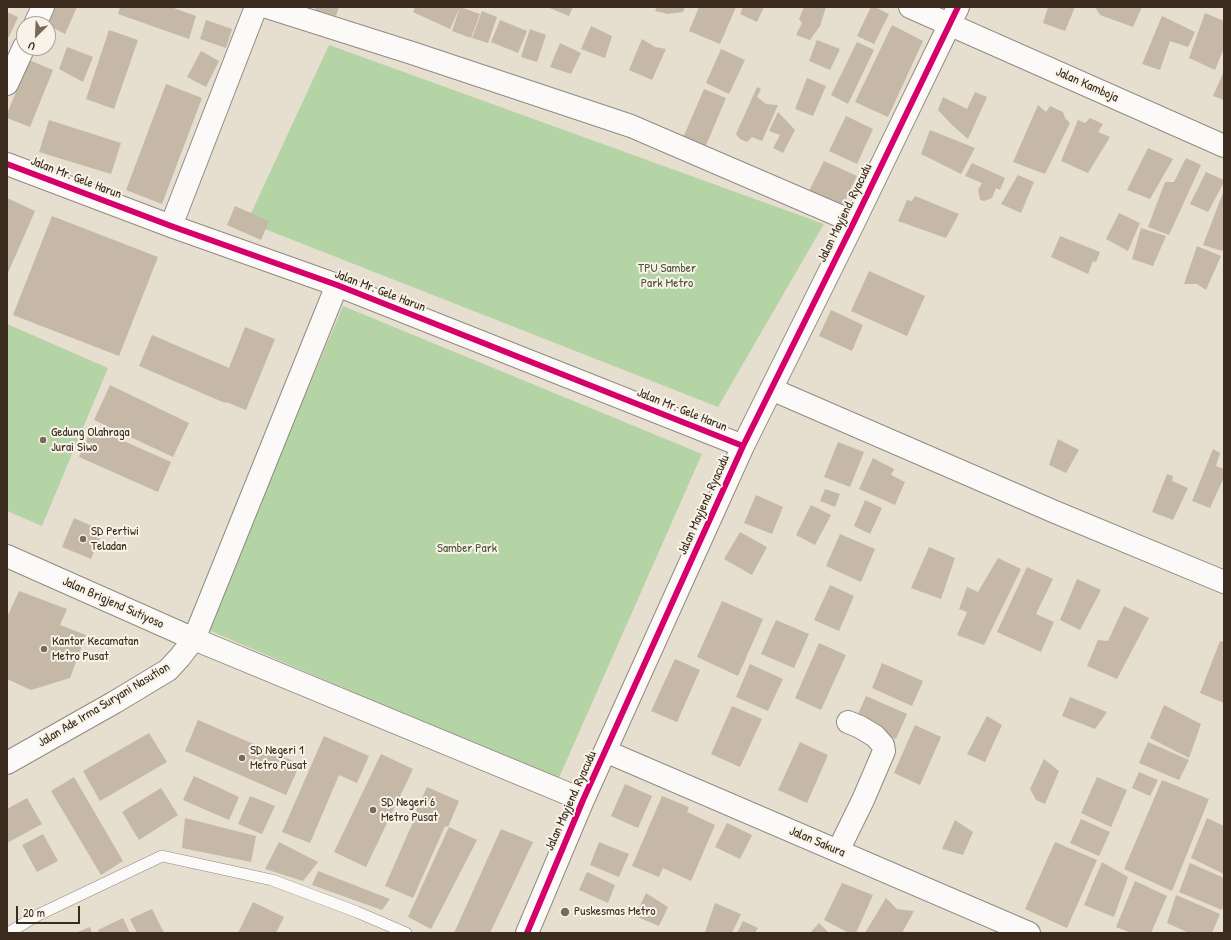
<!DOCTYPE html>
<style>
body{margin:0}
#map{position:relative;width:1231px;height:940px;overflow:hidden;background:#e6decf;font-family:"Patrick Hand",sans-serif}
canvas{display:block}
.frame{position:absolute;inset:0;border:8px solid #3b2a1e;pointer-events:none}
.north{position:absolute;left:16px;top:16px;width:40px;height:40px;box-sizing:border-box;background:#f7f3e8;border:1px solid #aca397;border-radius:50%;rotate:204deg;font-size:11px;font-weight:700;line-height:16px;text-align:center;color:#3b2a1e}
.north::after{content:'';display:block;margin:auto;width:14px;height:18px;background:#77695c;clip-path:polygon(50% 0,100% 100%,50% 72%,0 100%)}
.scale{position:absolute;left:16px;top:906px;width:64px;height:18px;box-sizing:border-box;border:2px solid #3b2a1e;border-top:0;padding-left:5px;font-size:12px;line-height:14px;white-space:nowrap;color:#3b2a1e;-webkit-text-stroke:3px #f7f3e8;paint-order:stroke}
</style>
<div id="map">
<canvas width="1231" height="940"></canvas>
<div class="frame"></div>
<div class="north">U</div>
<div class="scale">20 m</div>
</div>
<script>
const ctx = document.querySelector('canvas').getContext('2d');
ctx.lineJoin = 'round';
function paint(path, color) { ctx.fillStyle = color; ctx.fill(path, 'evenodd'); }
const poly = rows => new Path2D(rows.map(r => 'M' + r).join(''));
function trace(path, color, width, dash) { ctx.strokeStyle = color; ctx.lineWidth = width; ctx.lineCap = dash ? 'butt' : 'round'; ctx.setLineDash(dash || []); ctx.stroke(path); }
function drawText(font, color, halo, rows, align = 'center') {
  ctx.font = font + ' "Patrick Hand",sans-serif'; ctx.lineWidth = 4; ctx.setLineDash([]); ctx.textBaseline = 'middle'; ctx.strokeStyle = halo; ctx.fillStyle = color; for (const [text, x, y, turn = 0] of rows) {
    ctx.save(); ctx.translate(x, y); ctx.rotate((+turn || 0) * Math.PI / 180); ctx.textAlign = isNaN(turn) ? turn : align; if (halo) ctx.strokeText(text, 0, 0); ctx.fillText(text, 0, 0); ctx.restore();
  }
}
const green = poly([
 [329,45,824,224,718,407,247,222],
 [343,306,702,454,558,780,206,629],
 [7,324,108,368,42,526,7,511]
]);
const building = poly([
 [50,7,77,7,65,34,46,24],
 [120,7,171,7,196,16,189,39,118,14],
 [316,7,339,7,336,16,315,10],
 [415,7,460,7,450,29,413,12],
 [460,7,480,14,471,38,452,31],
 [547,7,573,7,569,16],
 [657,7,685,7,683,12,668,14,655,11],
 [699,7,736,7,720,44,689,31],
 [743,7,764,7,757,22,740,14],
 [804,7,826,7,820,26,810,40,796,35,802,23,799,19],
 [871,7,875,7,889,14,874,44,857,36],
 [1048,7,1075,7,1065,31,1043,23],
 [1095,7,1142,7,1133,27,1100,15],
 [482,11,497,17,488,43,472,38],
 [7,12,18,17,9,37,7,36],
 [1205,13,1224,21,1224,48,1215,70,1189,58],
 [1162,16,1195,32,1188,47,1170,41,1160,70,1142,64],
 [206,20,232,29,226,48,200,39],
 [500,20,527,31,518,53,491,42],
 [892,25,923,41,888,117,855,102],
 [591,26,612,36,605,58,581,49],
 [530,29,546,35,537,62,521,57],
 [109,30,138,40,114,109,86,99],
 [642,39,655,47,666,49,652,80,629,70],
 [817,40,840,49,830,70,809,61],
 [857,42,874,50,848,104,831,95],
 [560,43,581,53,571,74,550,67],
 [67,47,93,57,83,82,59,69],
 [721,49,745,60,729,94,706,83],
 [201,51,219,61,206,87,187,77],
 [29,60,53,70,30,127,7,118,7,114],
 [1224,71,1224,100,1213,96],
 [807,78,826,86,813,116,795,109],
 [166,84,202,98,162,204,126,190],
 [757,87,761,89,757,97,766,104,778,105,762,141,752,137,747,142,740,139,736,134],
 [704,89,726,98,704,150,682,140],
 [975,92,987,97,968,139,952,125,938,110,943,97,967,109],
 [1038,105,1046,112,1050,106,1063,112,1065,118,1070,123,1045,174,1013,162],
 [778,112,795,130,783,153,773,148,780,135,769,131],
 [846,116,873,129,857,164,829,151],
 [1090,118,1103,124,1098,132,1110,137,1088,173,1061,161,1078,120,1085,123],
 [49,120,121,143,111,174,39,152],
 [930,130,975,148,961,174,921,154],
 [1148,148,1173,159,1150,199,1127,190],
 [1186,158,1201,165,1169,235,1148,227,1165,182,1174,182],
 [824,161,857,176,842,207,809,191],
 [972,163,1005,178,1000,190,996,188,992,198,984,201,980,200,978,190,982,183,965,176],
 [1206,172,1224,180,1224,182,1208,212,1190,204],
 [1018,175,1034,182,1021,213,1001,204],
 [1224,190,1224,247,1222,251,1203,245],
 [915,196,959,214,946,238,898,221,907,200,912,201],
 [7,198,35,211,7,275],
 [235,206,269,221,261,240,227,225],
 [1119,213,1140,223,1128,251,1106,239],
 [52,216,158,257,119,356,13,315],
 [1141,228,1166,236,1153,266,1132,259],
 [1060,236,1100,252,1096,262,1093,261,1088,274,1051,257],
 [1197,246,1221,256,1206,290,1197,284,1184,284],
 [869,271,925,296,907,336,851,311],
 [831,310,863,325,852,351,819,336],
 [245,327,275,339,246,410,226,402,225,403,139,366,152,335,229,368],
 [110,385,189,423,173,457,94,420],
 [92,427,171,462,158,492,79,457],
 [1058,439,1079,450,1066,473,1049,465],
 [838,442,864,452,850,487,824,477],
 [1213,449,1220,453,1216,466,1224,469,1224,477,1210,508,1192,501],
 [873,458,894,469,891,475,905,482,895,505,859,489],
 [1167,474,1173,476,1172,481,1188,488,1173,520,1152,512],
 [825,489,840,494,835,507,820,501],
 [756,495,783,507,772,534,744,523],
 [865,500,882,508,870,534,854,526],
 [811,505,831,515,815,545,796,535],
 [74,518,103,531,91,559,62,547],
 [740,532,767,547,752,575,724,559],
 [840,534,875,549,861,582,826,566],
 [929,547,955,558,941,599,911,588],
 [998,558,1021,569,984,645,957,635,967,612,959,609,967,587,978,592],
 [1027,567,1053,579,1036,614,1054,622,1041,652,997,632],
 [1077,579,1101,590,1080,630,1060,620],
 [830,585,854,596,839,631,814,620],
 [19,591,67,609,60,625,86,635,70,678,31,690,7,679,7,666,8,663,7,662,7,617],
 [722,601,763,619,738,676,697,657],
 [1124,606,1149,618,1117,679,1087,666,1098,640,1108,641],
 [776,620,809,634,794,668,761,654],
 [1220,641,1224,642,1224,703,1200,693],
 [819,643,846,655,821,710,795,698],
 [675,659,700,670,677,722,651,711],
 [882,663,923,681,912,706,872,688],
 [750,664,783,679,768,711,736,697],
 [866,696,907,714,896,739,855,721],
 [1070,697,1107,712,1095,729,1062,716],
 [1164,705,1201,724,1189,758,1150,738],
 [732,706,762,719,740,767,711,754],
 [987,716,1002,725,985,762,967,754],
 [198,720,300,764,286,795,185,751],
 [915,725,941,737,920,785,894,773],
 [149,733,167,762,100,801,83,771],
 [324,736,369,756,357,783,339,775,310,843,282,832],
 [800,742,828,755,807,803,778,790],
 [1148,742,1189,760,1179,780,1139,763],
 [381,754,413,769,366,867,334,852],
 [1044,759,1059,771,1045,804,1036,800,1030,789],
 [1139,772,1158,780,1150,796,1132,788],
 [194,776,239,797,229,820,183,800],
 [74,777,123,861,101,875,51,791],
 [1097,777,1127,790,1111,827,1081,813],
 [1162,780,1209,799,1172,891,1124,869],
 [625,784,652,796,638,828,611,816],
 [427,787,459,801,448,827,445,826,413,898,385,886,417,813,415,813],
 [161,788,178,815,139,840,122,812],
 [250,796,275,806,262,834,238,824],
 [662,796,689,807,687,812,715,825,691,881,663,868,659,877,632,866],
 [27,798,42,824,7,843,7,809],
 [185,818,256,836,251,862,182,848],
 [1207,818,1224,826,1224,874,1191,858],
 [1081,819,1110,832,1099,856,1070,843],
 [955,820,973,832,963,855,942,849],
 [727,823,752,835,740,859,715,847],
 [449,827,477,840,431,929,408,917],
 [501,829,533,842,490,933,454,933],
 [43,834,58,861,37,872,22,845],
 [279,842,318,862,303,881,265,869],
 [599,842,629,854,619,877,590,865],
 [1055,842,1097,860,1067,928,1025,909],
 [1102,862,1128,877,1114,917,1084,905],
 [1190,863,1224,878,1224,903,1222,910,1179,892],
 [318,871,390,899,382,910,312,885],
 [587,872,615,885,608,903,579,890],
 [1135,881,1167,896,1151,933,1132,933,1116,927],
 [842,883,873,895,856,933,849,933,824,920],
 [646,893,668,907,659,926,635,916],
 [1176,895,1220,914,1212,933,1189,933,1167,923],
 [886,898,897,909,914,911,902,933,865,933],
 [253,902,284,917,276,933,238,933],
 [715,903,741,914,732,933,708,933,705,932],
 [152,909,164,933,137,933,130,919],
 [123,918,130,933,99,933,98,930],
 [743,921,758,928,755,933,737,933],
 [819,923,829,933,810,933],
 [90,927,92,933,75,933]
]);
const lane = poly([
 [8,933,38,915,162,856,272,880,357,912,406,933]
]);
const street = poly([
 [267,7,412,53,631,126,854,222],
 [910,7,1224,146],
 [35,24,43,7],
 [7,84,24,47],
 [7,164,171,226,337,285,743,446],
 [171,226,256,7],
 [771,389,1055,512,1224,582],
 [7,556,194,639,583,800],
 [605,751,1029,933],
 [7,763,115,702,168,670,180,657,194,639,337,285],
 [838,851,863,800,884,751,883,745,875,736,860,727,848,722],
 [527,933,583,800,743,446,854,222,958,7]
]);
const cycleway = poly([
 [7,164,171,226,337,285,743,446],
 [527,933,583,800,743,446,854,222,958,7]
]);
const markers = [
 [43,440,4,"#77695c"],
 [83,539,4,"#77695c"],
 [44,649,4,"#77695c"],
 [242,758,4,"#77695c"],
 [373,810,4,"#77695c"],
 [565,912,5,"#77695c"]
];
const streetNames = [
 ["Jalan Kamboja",1087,85,24],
 ["Jalan Mr. Gele Harun",76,178,21],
 ["Jalan Mayjend. Ryacudu",845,213,-64],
 ["Jalan Mr. Gele Harun",380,291,21],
 ["Jalan Mr. Gele Harun",682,410,22],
 ["Jalan Mayjend. Ryacudu",704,505,-66],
 ["Jalan Brigjend Sutiyoso",113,603,24],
 ["Jalan Ade Irma Suryani Nasution",104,705,-31],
 ["Jalan Mayjend. Ryacudu",571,801,-66],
 ["Jalan Sakura",817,842,23]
];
const parkNames = [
 ["TPU Samber",667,269],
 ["Park Metro",667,284],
 ["Samber Park",467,549]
];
const poiNames = [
 ["Gedung Olahraga",51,433],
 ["Jurai Siwo",51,448],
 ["SD Pertiwi",91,532],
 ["Teladan",91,547],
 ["Kantor Kecamatan",52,642],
 ["Metro Pusat",52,657],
 ["SD Negeri 1",250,751],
 ["Metro Pusat",250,766],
 ["SD Negeri 6",381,803],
 ["Metro Pusat",381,818],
 ["Puskesmas Metro",574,912]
];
paint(green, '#b4d4a6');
paint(building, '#c6b8a6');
trace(lane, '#918a81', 12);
trace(street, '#918a81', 24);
trace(lane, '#fbfaf8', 11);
trace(street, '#fbfaf8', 22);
trace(cycleway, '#d6006c', 6);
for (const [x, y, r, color] of markers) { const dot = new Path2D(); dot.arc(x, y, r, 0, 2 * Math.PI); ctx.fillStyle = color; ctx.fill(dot); trace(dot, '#f7f3e8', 1.5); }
drawText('13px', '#3b2a1e', '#f7f3e8', streetNames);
drawText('13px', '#4f5238', '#f7f3e8', parkNames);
drawText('13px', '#3b2a1e', '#f7f3e8', poiNames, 'left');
</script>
